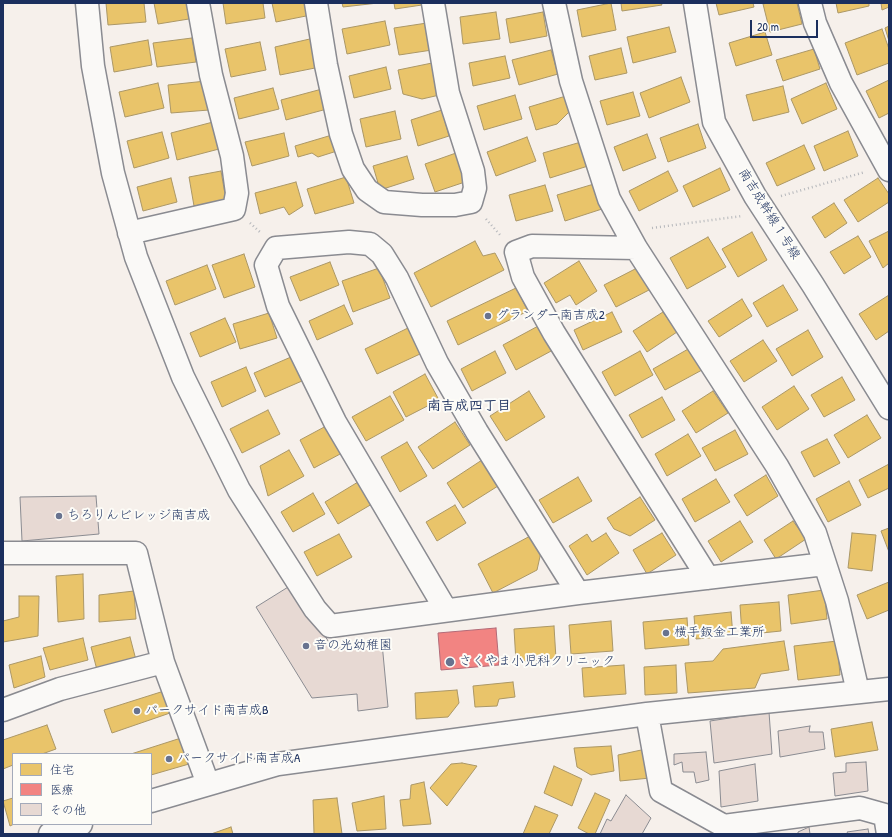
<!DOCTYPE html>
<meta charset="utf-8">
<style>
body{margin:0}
#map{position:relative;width:892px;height:837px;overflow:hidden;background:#f6f0eb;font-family:"Patrick Hand","Klee One",sans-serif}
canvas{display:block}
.frame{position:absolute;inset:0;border:4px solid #1b2f5e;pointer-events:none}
.legend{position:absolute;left:12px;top:753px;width:140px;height:72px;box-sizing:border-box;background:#fdfcf7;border:1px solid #a3aaba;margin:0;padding:5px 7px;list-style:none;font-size:12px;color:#1b2f5e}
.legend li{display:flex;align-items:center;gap:8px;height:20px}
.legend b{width:20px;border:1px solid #a3aaba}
.scale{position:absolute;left:750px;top:20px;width:68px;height:18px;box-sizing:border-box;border:2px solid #1b2f5e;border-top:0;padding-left:5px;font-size:12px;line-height:14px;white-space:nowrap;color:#1b2f5e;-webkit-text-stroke:3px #fdfcf7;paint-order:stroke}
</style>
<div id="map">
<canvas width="892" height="837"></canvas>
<div class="frame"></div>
<ul class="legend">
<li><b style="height:11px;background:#e9c46a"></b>住宅</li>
<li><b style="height:11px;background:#f28482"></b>医療</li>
<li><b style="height:11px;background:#e7d9d3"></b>その他</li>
</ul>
<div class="scale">20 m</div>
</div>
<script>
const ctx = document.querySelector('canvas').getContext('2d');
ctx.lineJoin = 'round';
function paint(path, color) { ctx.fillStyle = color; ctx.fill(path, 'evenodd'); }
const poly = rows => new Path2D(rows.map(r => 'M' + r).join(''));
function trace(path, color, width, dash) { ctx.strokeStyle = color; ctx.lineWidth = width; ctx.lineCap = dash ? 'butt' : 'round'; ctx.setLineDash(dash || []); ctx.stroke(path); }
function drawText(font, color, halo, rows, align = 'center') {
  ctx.font = font + ' "Patrick Hand","Klee One",sans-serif'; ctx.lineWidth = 4; ctx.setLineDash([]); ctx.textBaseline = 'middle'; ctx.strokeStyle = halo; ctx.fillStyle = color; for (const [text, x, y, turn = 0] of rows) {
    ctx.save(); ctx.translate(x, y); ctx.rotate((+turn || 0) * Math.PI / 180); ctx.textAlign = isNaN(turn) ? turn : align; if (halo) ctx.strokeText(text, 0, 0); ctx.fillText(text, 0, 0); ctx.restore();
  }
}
const homes = poly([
 [106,3,144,3,146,22,108,25,106,3],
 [154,3,192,3,195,18,158,24,154,3],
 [223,3,263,3,265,18,226,24,223,3],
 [272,3,309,3,311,15,276,22,272,3],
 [342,3,378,3,343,7,342,3],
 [394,3,422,3,422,5,395,9,394,3],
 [611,3,616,30,582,37,577,10,611,3],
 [621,3,661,3,662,5,622,11,621,3],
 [716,3,753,3,754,7,719,15,716,3],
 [768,3,797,3,802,24,770,32,763,4,768,3],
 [836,3,869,3,869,6,838,13,836,3],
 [881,3,889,3,889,7,882,10,881,3],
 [496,12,500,39,463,44,460,17,496,12],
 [543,12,547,36,510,43,506,19,543,12],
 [385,21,390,45,347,54,342,29,385,21],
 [427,23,432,50,399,55,394,28,427,23],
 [889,26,889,41,885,28,889,26],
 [669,27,676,52,633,63,627,37,669,27],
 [882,29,889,49,889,63,857,75,845,43,882,29],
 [765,32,772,55,736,66,729,43,765,32],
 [192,38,196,62,157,67,153,43,192,38],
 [314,38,320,67,280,75,275,47,314,38],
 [148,40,152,65,114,72,110,47,148,40],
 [260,42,266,70,231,77,225,49,260,42],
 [621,48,627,73,595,80,589,56,621,48],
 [814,49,820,69,783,81,776,60,814,49],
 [551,50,558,74,519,85,512,60,551,50],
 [505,56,510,78,473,86,469,63,505,56],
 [437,62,444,94,422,99,403,94,398,70,437,62],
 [386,67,391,89,354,98,349,76,386,67],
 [681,77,690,102,649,118,640,93,681,77],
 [889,80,889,113,879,118,866,91,889,80],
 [206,81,209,110,171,113,168,85,206,81],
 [158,83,164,108,125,117,119,92,158,83],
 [826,83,837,109,802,124,791,99,826,83],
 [783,86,789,112,753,121,746,95,783,86],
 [273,88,279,109,239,119,234,98,273,88],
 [322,89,327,109,286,120,281,100,322,89],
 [633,92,640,116,607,125,600,101,633,92],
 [515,95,522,119,484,130,477,106,515,95],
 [566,96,570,111,557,124,536,130,529,107,566,96],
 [442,110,449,136,418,146,411,120,442,110],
 [395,111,401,139,366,147,360,119,395,111],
 [213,122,219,149,177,160,171,133,213,122],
 [698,124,706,148,668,162,660,138,698,124],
 [848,131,858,156,824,171,814,146,848,131],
 [162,132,169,158,134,168,127,141,162,132],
 [284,133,289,156,252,166,245,142,284,133],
 [647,134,656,158,623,171,614,147,647,134],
 [332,135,337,151,318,157,312,153,298,157,295,146,332,135],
 [527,137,536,161,496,176,487,152,527,137],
 [581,142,588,166,550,178,543,153,581,142],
 [804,145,815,169,777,186,766,163,804,145],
 [456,153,465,182,435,192,425,164,456,153],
 [407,156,414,179,380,190,373,166,407,156],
 [720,168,730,190,693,207,683,186,720,168],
 [221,171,226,200,194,206,189,177,221,171],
 [668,171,678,191,639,211,629,191,668,171],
 [346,177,354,203,315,214,307,189,346,177],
 [171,178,177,202,143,211,137,187,171,178],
 [878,178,889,194,889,202,858,222,844,200,878,178],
 [296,182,303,206,289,215,284,207,260,214,255,193,296,182],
 [594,184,602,209,565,221,557,195,594,184],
 [545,185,553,211,516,221,509,195,545,185],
 [834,203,847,223,825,238,812,217,834,203],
 [889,231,889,263,883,268,869,241,889,231],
 [752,232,767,260,738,277,722,249,752,232],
 [858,236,871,257,844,274,830,252,858,236],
 [708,237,726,267,687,289,670,258,708,237],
 [475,241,483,256,495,253,504,270,431,307,414,273,475,241],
 [244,254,255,287,224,298,212,265,244,254],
 [579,261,597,291,576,305,570,295,556,303,544,283,579,261],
 [330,262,339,285,300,301,290,277,330,262],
 [207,265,216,289,175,305,166,281,207,265],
 [379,268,390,298,353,312,342,281,379,268],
 [637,268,649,290,616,307,604,285,637,268],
 [783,285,798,310,767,327,753,303,783,285],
 [516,288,528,311,458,345,447,321,516,288],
 [889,295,889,331,876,340,859,314,889,295],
 [742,299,752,316,719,337,708,321,742,299],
 [344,305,353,324,317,340,309,321,344,305],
 [612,312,622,332,583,350,574,330,612,312],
 [663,312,677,332,647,352,633,331,663,312],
 [269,313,277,338,240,349,233,324,269,313],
 [225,318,236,342,200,357,190,333,225,318],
 [540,325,553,350,516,370,503,345,540,325],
 [408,328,420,354,377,374,365,349,408,328],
 [808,330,823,357,792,376,776,349,808,330],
 [763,340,777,361,744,382,730,361,763,340],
 [690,348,702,370,665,390,653,369,690,348],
 [495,351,506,373,472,391,461,369,495,351],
 [640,351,653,375,615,396,602,372,640,351],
 [291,357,302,381,265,397,254,373,291,357],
 [246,367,256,391,222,407,211,382,246,367],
 [425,374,439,400,406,417,393,392,425,374],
 [842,377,855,400,824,417,811,395,842,377],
 [794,386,809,409,777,430,762,407,794,386],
 [529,391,545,417,506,441,490,416,529,391],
 [713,391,728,413,696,433,682,411,713,391],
 [390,396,404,420,366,441,352,417,390,396],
 [662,397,675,420,642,438,629,415,662,397],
 [268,410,280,434,242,453,230,429,268,410],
 [867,415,881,438,848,458,834,435,867,415],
 [455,422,470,445,433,469,418,447,455,422],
 [328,425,342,453,314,468,300,440,328,425],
 [735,430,748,454,715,471,702,448,735,430],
 [688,434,701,456,667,476,655,454,688,434],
 [827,439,840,463,814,477,801,452,827,439],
 [407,442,427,476,400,492,381,457,407,442],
 [289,450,304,476,268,496,260,466,289,450],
 [482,460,498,486,463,508,447,483,482,460],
 [889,464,889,488,868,498,859,480,889,464],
 [766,475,778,496,747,516,734,495,766,475],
 [578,477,592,501,553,523,539,500,578,477],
 [716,479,730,502,695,522,682,499,716,479],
 [849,481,861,505,828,522,816,499,849,481],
 [358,482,372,504,338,524,325,502,358,482],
 [313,493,325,514,293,532,281,512,313,493],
 [640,497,655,520,630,536,614,529,607,518,640,497],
 [455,505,466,523,437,541,426,522,455,505],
 [740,521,753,542,721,562,708,541,740,521],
 [793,521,806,539,776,559,764,540,793,521],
 [889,528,889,552,881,531,889,528],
 [606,533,619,553,587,575,569,546,587,534,592,542,606,533],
 [662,533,676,555,647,574,633,550,662,533],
 [852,533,876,535,872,571,848,568,852,533],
 [339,534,352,557,317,576,304,552,339,534],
 [532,535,541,552,537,570,493,593,478,564,532,535],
 [83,574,84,619,58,622,56,576,83,574],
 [889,582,889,610,867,619,857,595,889,582],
 [824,590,827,619,791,624,788,595,824,590],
 [134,591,136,619,99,622,99,595,134,591],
 [19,596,39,596,38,636,3,642,3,621,19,617,19,596],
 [779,602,781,631,742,635,740,605,779,602],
 [731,612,733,636,696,639,694,616,731,612],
 [687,618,689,645,645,649,643,622,687,618],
 [611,621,613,651,571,654,569,625,611,621],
 [554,626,556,659,516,662,514,629,554,626],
 [130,637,136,660,97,670,91,647,130,637],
 [83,638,88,660,50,670,43,648,83,638],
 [784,641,789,670,761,674,755,688,688,693,685,663,713,661,723,649,784,641],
 [837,641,840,675,798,680,794,646,837,641],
 [41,656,45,677,14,688,9,665,41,656],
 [624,665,626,694,584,697,582,668,624,665],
 [676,665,677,693,645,695,644,667,676,665],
 [513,682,515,697,499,699,497,706,475,707,473,686,513,682],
 [457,690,459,703,448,717,416,719,415,693,457,690],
 [164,691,170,713,112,733,104,710,164,691],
 [872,722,878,750,835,757,831,729,872,722],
 [47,725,56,749,42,754,13,754,13,765,3,769,3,740,47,725],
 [181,738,189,764,151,775,151,754,131,754,181,738],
 [611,746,614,771,591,775,577,767,574,748,611,746],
 [646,749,650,778,620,781,618,755,646,749],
 [462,763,477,766,447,806,430,788,451,764,462,763],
 [554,766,582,779,572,806,544,793,554,766],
 [424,782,431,824,403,826,400,800,410,799,411,785,424,782],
 [595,793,610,800,595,834,589,834,578,828,595,793],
 [384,796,386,829,357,831,352,803,384,796],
 [13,798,14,824,10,826,3,801,13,798],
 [337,798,342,834,314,834,313,800,337,798],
 [535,806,558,815,549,834,523,834,535,806],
 [231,827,233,834,211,834,231,827]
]);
const health = poly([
 [496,628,499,665,441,670,438,633,496,628]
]);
const building = poly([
 [96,496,99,534,22,541,20,497,96,496],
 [293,584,333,649,382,643,388,707,358,711,357,694,312,698,256,607,293,584],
 [769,712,772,754,714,763,710,721,769,712],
 [810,726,809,732,823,732,825,749,780,757,778,731,810,726],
 [706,752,709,780,696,783,694,772,683,772,682,762,674,765,674,754,706,752],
 [866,762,868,791,835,796,833,773,846,772,846,763,866,762],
 [755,764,758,801,721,807,719,771,755,764],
 [626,795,651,818,642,834,600,834,607,819,611,821,626,795],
 [809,827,810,834,798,834,798,832,809,827],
 [868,829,869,834,848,834,847,832,868,829]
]);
const path = poly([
 [781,196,865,172],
 [486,219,501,236],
 [250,223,260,232],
 [652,228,742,216]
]);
const minor = poly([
 [87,3,93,66,113,173,136,257,183,377,239,490,315,609,330,626,578,593,825,564],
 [316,3,326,65,341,134,353,169,367,190,384,202,422,205,455,205,471,202,475,188,473,171,448,93,433,3],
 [554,3,571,81,609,199,636,248,777,466,815,533,837,601,858,692],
 [695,3,714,122,755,196,813,285,889,408],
 [810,3,815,23,841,83,889,170],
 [129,233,234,209,237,193,232,156,211,75,198,3],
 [636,248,532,246,516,252,523,277,554,333,708,578],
 [3,553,136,553,163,662,208,784],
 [446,610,335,422,278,306,266,265,276,248,349,242,370,244,382,254,397,278,437,363,477,432,578,593],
 [3,710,60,689,163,662],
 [647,714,889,689],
 [151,801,278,764,647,714,661,791,724,826,860,808,885,815,888,834],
 [50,834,81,824]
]);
const markers = [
 [488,316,4,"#68738f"],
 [59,516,4,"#68738f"],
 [666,633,4,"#68738f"],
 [306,646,4,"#68738f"],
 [450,662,5,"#68738f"],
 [137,711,4,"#68738f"],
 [169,759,4,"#68738f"]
];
const streetNames = [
 ["南吉成幹線１号線",769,214,58]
];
const poiNames = [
 ["グランダー南吉成2",496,316],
 ["ちろりんビレッジ南吉成",67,516],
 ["横手鈑金工業所",674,633],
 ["音の光幼稚園",314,646],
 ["さくやま小児科クリニック",459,662],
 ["パークサイド南吉成B",145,711],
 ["パークサイド南吉成A",177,759]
];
const neighbourhoodNames = [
 ["南吉成四丁目",469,406]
];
paint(homes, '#e9c46a');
trace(homes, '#ab9766', 1);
paint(health, '#f28482');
trace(health, '#b26a77', 1);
paint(building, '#e7d9d3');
trace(building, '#8a8b91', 1);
trace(minor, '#8a8b91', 25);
trace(path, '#b5b7bb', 2.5, [1, 3]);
trace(minor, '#faf9f7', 22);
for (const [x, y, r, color] of markers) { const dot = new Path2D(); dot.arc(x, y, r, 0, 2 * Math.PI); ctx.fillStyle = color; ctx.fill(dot); trace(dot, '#fdfcf7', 1.5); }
drawText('13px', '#1b2f5e', '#fdfcf7', streetNames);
drawText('13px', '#1b2f5e', '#fdfcf7', poiNames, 'left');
drawText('bold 14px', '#1b2f5e', '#fdfcf7', neighbourhoodNames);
</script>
